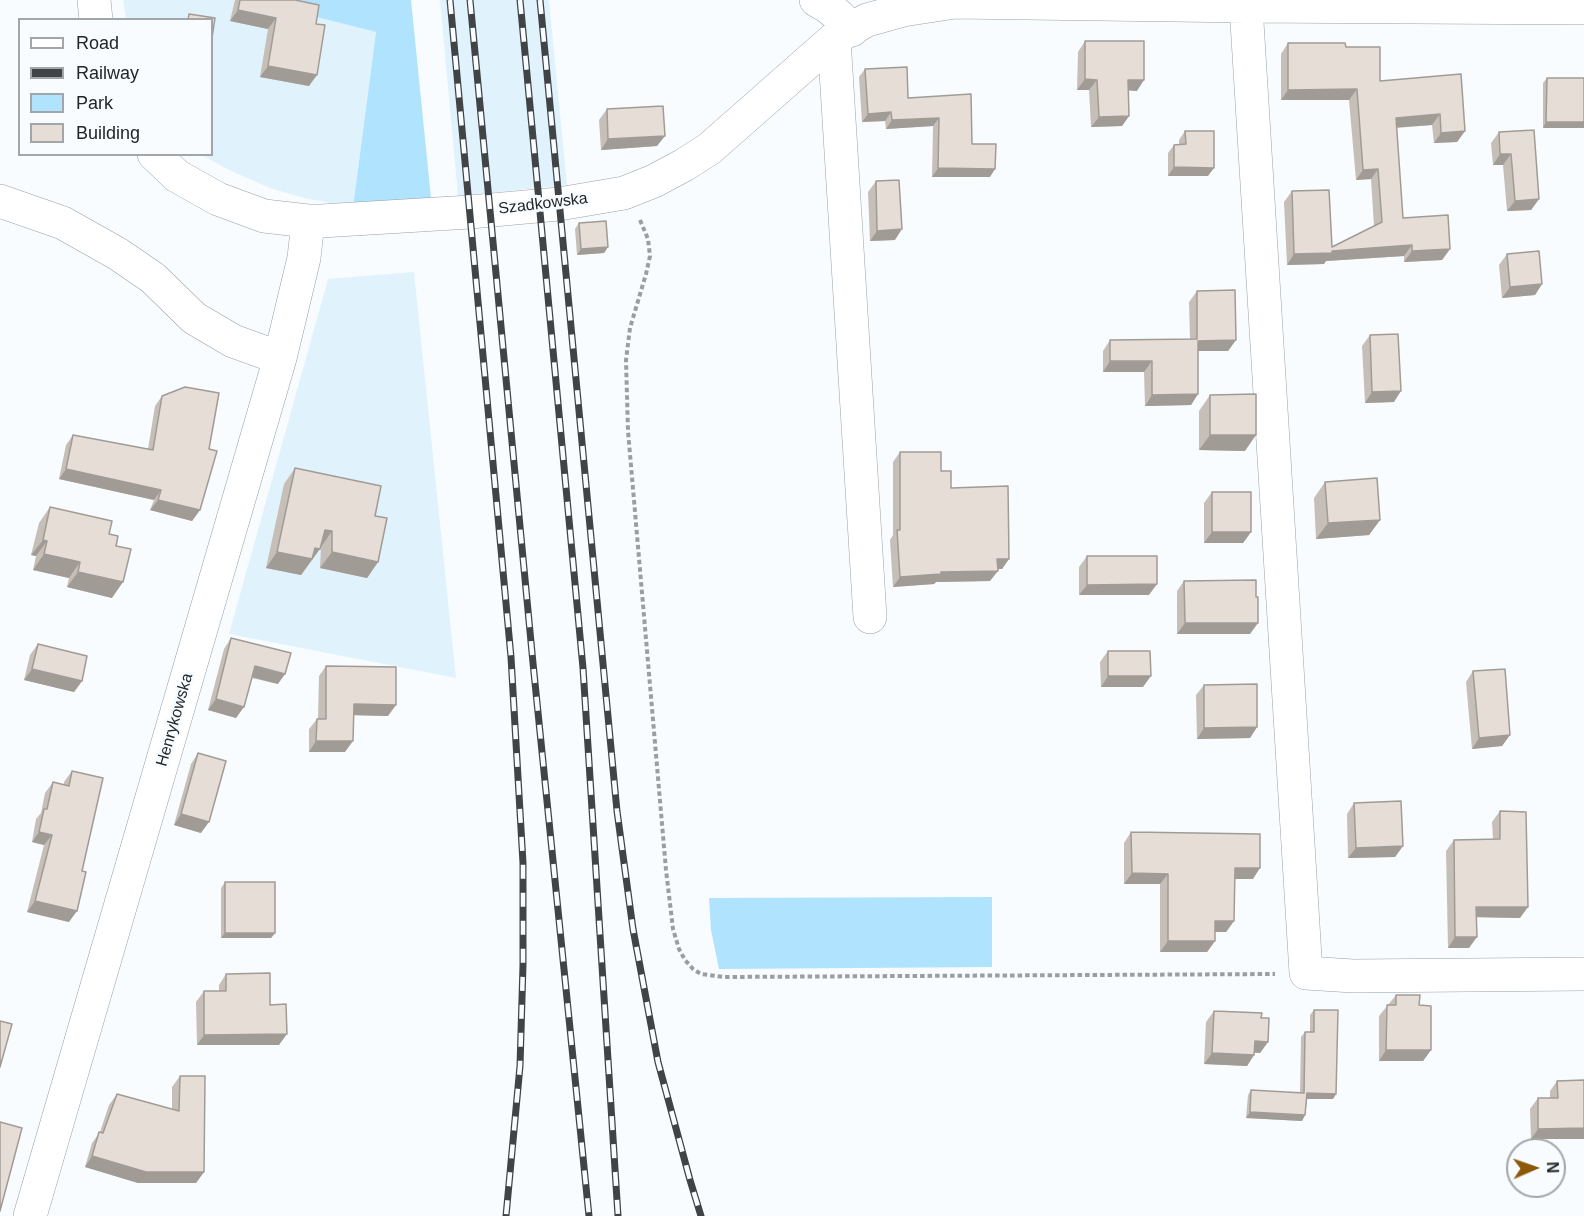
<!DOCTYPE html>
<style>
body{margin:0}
#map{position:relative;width:1584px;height:1216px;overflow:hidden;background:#f8fcfe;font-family:Arial,sans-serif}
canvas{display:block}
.legend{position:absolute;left:18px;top:18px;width:195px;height:138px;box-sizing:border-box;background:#f8fcfe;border:2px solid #a2a6a8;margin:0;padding:8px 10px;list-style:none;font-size:18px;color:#222628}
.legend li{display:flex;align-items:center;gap:12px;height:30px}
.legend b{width:30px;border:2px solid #a2a6a8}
.north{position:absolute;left:1506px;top:1138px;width:60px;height:60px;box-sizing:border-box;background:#f8fcfe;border:2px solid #a2a6a8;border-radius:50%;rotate:88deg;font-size:16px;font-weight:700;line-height:24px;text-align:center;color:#222628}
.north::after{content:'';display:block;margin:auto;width:21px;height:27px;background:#8d5908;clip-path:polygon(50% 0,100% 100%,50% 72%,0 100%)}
</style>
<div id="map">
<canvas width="1584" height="1216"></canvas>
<ul class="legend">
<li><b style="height:8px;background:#fff"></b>Road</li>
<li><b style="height:8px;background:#404446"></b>Railway</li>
<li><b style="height:16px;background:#b0e3fe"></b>Park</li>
<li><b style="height:16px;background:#e6ded6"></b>Building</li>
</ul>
<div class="north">N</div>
</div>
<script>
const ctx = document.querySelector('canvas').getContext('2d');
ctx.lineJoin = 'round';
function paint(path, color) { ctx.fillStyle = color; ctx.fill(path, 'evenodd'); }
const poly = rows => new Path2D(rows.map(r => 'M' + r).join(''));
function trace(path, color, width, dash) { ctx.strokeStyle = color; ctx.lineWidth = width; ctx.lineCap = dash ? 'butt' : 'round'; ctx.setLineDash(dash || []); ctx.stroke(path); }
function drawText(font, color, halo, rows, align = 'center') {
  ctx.font = font + ' Arial,sans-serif'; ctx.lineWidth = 6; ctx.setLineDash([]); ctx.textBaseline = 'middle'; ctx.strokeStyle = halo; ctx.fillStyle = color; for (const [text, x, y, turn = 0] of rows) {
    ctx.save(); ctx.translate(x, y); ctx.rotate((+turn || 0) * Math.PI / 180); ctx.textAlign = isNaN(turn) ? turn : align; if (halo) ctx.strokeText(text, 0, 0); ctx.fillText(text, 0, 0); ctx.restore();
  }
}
const built = poly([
 [123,0,250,0,376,32,353,207,304,198,270,188,229,170,202,155,212,154,212,20,126,19],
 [440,0,549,0,567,185,458,196],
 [414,272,456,678,229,634,328,279]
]);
const green = poly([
 [249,0,411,0,431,198,353,207,376,32],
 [992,897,992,967,719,969,711,930,709,898]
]);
const path = poly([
 [640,220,648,239,650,256,646,274,630,328,626,360,628,431,666,870,673,929,679,949,685,960,693,969,701,974,724,977,1275,974]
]);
const minor = poly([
 [94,0,96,20],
 [816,0,828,7,839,16,852,30],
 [1246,6,1306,973,1353,976,1584,974],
 [834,39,870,617],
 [154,154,177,176,218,199,264,216,308,221,321,221,470,212,559,204,624,193,654,181,684,165,709,149,834,39,867,20,903,10,955,2,1246,6,1584,8],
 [0,201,63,223,118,254,153,278,194,318,233,341,280,358],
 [30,1216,280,358,304,258,308,221]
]);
const rail = poly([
 [450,0,511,657,523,863,523,965,520,1066,506,1216],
 [470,0,533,663,589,1216],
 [520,0,583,668,618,1216],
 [540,0,617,811,633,929,658,1062,690,1180,701,1216]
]);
const wall = poly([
 [235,0,295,0,316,24,309,86,260,77,268,29,230,21],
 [1085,41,1137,91,1129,90,1129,116,1122,126,1091,127,1089,90,1077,90,1078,52],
 [1288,43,1346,47,1380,81,1461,74,1465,131,1457,142,1434,143,1432,125,1396,128,1403,218,1450,249,1442,260,1404,262,1404,256,1326,261,1324,264,1287,265,1284,202,1292,191,1332,247,1374,226,1371,179,1356,180,1349,100,1281,100,1281,54],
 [865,69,908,98,971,94,972,144,990,177,932,177,933,126,886,129,885,121,862,122,859,77],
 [1547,78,1584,128,1543,128,1543,83],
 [607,109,657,146,601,150,599,120],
 [1185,131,1208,176,1168,176,1168,153,1174,145,1179,144,1179,140],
 [1499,132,1539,199,1531,210,1507,211,1503,165,1493,165,1491,143],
 [876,181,895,240,870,241,868,192],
 [579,223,608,247,604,253,577,255,575,229],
 [1507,254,1542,284,1535,295,1502,298,1499,265],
 [1197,291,1236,340,1228,351,1198,351,1198,394,1191,405,1145,406,1144,372,1103,372,1103,351,1110,340,1190,339,1189,302],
 [1370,335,1394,402,1365,403,1362,346],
 [1210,395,1245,451,1199,450,1199,411],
 [162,396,209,449,200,510,192,521,150,510,154,500,59,479,66,445,73,435,148,449,155,406],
 [900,452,941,471,951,488,1009,559,1002,569,997,569,990,581,936,582,934,584,893,587,890,540,893,535,893,462],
 [295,468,375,516,378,562,367,578,320,568,321,547,301,575,266,568,284,484],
 [1325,482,1380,520,1369,535,1316,539,1314,498],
 [1212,492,1251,532,1243,543,1204,543,1204,503],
 [50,507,109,534,116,546,112,598,67,587,69,578,33,570,36,556,31,555,39,523],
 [1087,556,1149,595,1079,595,1079,567],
 [1184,581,1256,597,1250,634,1177,634,1177,591],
 [231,638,278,684,252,678,236,718,208,710,224,649],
 [38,644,82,681,74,692,24,680,30,655],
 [1108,651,1143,687,1101,687,1100,662],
 [326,666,388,716,353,715,345,752,309,752,309,729,317,719,318,719,319,676],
 [1473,671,1510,735,1502,746,1472,749,1466,682],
 [1204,685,1257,727,1250,738,1197,739,1196,695],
 [198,753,201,833,174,825,191,764],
 [72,771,69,922,27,912,44,845,32,842,36,819,41,813,45,793,53,782,64,785,64,782],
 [1354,803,1403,846,1395,857,1348,858,1347,814],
 [1500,811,1520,918,1476,917,1469,948,1448,948,1446,851,1454,840,1493,839,1492,822],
 [1131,832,1253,879,1235,879,1234,921,1226,932,1215,932,1215,941,1207,952,1160,952,1160,884,1124,884,1124,843],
 [225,882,275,933,271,938,221,938,221,888],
 [226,974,270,1005,279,1045,197,1045,196,1002,204,991,219,991,219,985],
 [1396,995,1419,1005,1431,1050,1423,1061,1379,1061,1379,1016],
 [1314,1010,1336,1094,1333,1099,1307,1099,1305,1115,1302,1121,1246,1118,1248,1095,1251,1090,1300,1093,1301,1037,1305,1032,1310,1032,1310,1015],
 [1214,1011,1261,1018,1268,1042,1260,1053,1254,1052,1254,1055,1247,1066,1204,1064,1206,1022],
 [180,1076,204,1172,196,1183,138,1183,85,1167,92,1143,100,1132,109,1105,117,1094,172,1109,172,1087],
 [1584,1080,1584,1139,1531,1139,1530,1109,1538,1098,1550,1098,1550,1091,1557,1081]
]);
const shadedWall = poly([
 [238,10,276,18,268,29,230,21],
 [268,66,317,75,309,86,260,77],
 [1085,79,1097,80,1089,90,1077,90],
 [1128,80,1144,80,1137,91,1121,90],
 [1357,89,1349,100,1281,100,1288,90],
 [891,112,885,121,862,122,868,114],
 [1440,114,1432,125,1388,128,1396,118],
 [1129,116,1122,126,1091,127,1099,117],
 [939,118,933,126,886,129,892,120],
 [1546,122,1584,122,1584,128,1543,128],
 [1465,131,1457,142,1434,143,1441,133],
 [665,136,657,146,601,150,608,139],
 [1500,154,1511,154,1503,165,1493,165],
 [1174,167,1214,168,1208,176,1168,176],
 [938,168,995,169,990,177,932,177],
 [1378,169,1371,179,1356,180,1363,170],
 [1539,199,1531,210,1507,211,1515,201],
 [902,229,895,240,870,241,877,231],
 [1412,245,1404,256,1326,261,1324,264,1287,265,1294,254,1332,251],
 [608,247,604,253,577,255,581,249],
 [1450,249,1442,260,1404,262,1412,251],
 [1542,284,1535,295,1502,298,1510,287],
 [1236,340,1228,351,1190,351,1198,341],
 [1110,361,1152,361,1144,372,1103,372],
 [1401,391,1394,402,1365,403,1372,392],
 [1198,394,1191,405,1145,406,1152,395],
 [1210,435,1256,435,1245,451,1199,450],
 [66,469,161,490,154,500,59,479],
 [158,500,200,510,192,521,150,510],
 [1380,520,1369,535,1316,539,1328,523],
 [325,530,332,531,321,547],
 [1212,532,1251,532,1243,543,1204,543],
 [43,540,47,541,36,556,31,555],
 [315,548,320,549,301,575,266,568,277,552],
 [332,552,378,562,367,578,320,568],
 [44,554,80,562,69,578,33,570],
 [997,559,1009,559,1002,569,990,569],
 [998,571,990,581,936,582,934,584,893,587,900,577,941,572],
 [78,572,123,582,112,598,67,587],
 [1157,584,1149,595,1079,595,1087,585],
 [1185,623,1258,623,1250,634,1177,634],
 [255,666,285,674,278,684,247,676],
 [32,669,82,681,74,692,24,680],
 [1108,676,1151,676,1143,687,1101,687],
 [216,699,244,707,236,718,208,710],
 [354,704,396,705,388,716,346,715],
 [1257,727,1250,738,1197,739,1204,728],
 [1510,735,1502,746,1472,749,1479,738],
 [316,741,353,741,345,752,309,752],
 [181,814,209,822,201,833,174,825],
 [39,832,52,835,44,845,32,842],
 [1403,846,1395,857,1348,858,1356,848],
 [1235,868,1260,868,1253,879,1227,879],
 [1132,873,1168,874,1160,884,1124,884],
 [35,901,77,911,69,922,27,912],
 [1476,907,1528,907,1520,918,1469,917],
 [1215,921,1234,921,1226,932,1207,932],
 [225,933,275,933,271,938,221,938],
 [1455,937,1477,937,1469,948,1448,948],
 [1168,941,1215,941,1207,952,1160,952],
 [287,1034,279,1045,197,1045,204,1035],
 [1255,1041,1268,1042,1260,1053,1247,1052],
 [1386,1050,1431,1050,1423,1061,1379,1061],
 [1212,1053,1254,1055,1247,1066,1204,1064],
 [1307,1093,1336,1094,1333,1099,1303,1099],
 [1250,1112,1305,1115,1302,1121,1246,1118],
 [1584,1128,1584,1139,1531,1139,1538,1129],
 [92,1156,204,1172,196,1183,138,1183,85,1167]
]);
const building = poly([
 [240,0,295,0,319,5,316,24,325,25,317,75,268,66,276,18,238,10,240,0],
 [189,14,215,18,212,38,212,20,188,20,189,14],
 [1085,41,1144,41,1144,80,1128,80,1129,116,1099,117,1097,80,1085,79,1085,41],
 [1288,43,1345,43,1346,47,1380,47,1380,81,1461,74,1465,131,1441,133,1440,114,1396,118,1403,218,1448,215,1450,249,1412,251,1412,245,1332,251,1332,253,1294,254,1292,191,1329,190,1332,247,1382,222,1378,169,1363,170,1357,89,1288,90,1288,43],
 [907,67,908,98,971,94,972,144,996,144,995,169,938,168,939,118,892,120,891,112,868,114,865,69,907,67],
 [1547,78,1584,78,1584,122,1546,122,1547,78],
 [663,106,665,136,608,139,607,109,663,106],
 [1534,130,1539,199,1515,201,1511,154,1500,154,1499,132,1534,130],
 [1185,131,1214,131,1214,168,1174,167,1174,145,1186,144,1185,131],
 [899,180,902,229,877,231,876,181,899,180],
 [606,221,608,247,581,249,579,223,606,221],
 [1539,251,1542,284,1510,287,1507,254,1539,251],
 [1235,290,1236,340,1198,341,1198,394,1152,395,1152,361,1110,361,1110,340,1197,339,1197,291,1235,290],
 [1398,334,1401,391,1372,392,1370,335,1398,334],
 [185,387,219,393,209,449,217,451,200,510,158,500,161,490,66,469,73,435,153,450,162,396,185,387],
 [1256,394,1256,435,1210,435,1210,395,1256,394],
 [900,452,941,452,941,471,951,471,951,488,1008,486,1009,559,997,559,998,571,941,572,941,574,900,577,897,530,900,530,900,452],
 [295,468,381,486,375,516,387,518,378,562,332,552,332,531,325,530,320,549,315,548,312,559,277,552,295,468],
 [1377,478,1380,520,1328,523,1325,482,1377,478],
 [1212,492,1251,492,1251,532,1212,532,1212,492],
 [50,507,112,521,109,534,118,536,116,546,131,549,123,582,78,572,80,562,44,554,47,541,43,540,50,507],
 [1087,556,1157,556,1157,584,1087,585,1087,556],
 [1256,580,1256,597,1258,597,1258,623,1185,623,1184,581,1256,580],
 [231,638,291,653,285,674,255,666,244,707,216,699,231,638],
 [38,644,87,656,82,681,32,669,38,644],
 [1108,651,1150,651,1151,676,1108,676,1108,651],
 [326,666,396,667,396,705,354,704,353,741,316,741,317,719,326,719,326,666],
 [1505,669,1510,735,1479,738,1473,671,1505,669],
 [1257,684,1257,727,1204,728,1204,685,1257,684],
 [198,753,226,761,209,822,181,814,198,753],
 [72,771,103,778,82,871,86,872,77,911,35,901,52,835,39,832,44,809,47,809,53,782,69,786,72,771],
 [1401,801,1403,846,1356,848,1354,803,1401,801],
 [1500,811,1526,812,1528,907,1476,907,1477,937,1455,937,1454,840,1500,839,1500,811],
 [1131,832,1260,834,1260,868,1235,868,1234,921,1215,921,1215,941,1168,941,1168,874,1132,873,1131,832],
 [225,882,275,882,275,933,225,933,225,882],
 [270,973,270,1005,286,1004,287,1034,204,1035,204,991,226,991,226,974,270,973],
 [1396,995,1420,995,1419,1005,1431,1006,1431,1050,1386,1050,1387,1005,1396,1005,1396,995],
 [1314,1010,1338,1010,1336,1094,1307,1093,1305,1115,1250,1112,1251,1090,1304,1093,1305,1032,1314,1032,1314,1010],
 [1214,1011,1262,1013,1261,1018,1269,1018,1268,1042,1255,1041,1254,1055,1212,1053,1214,1011],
 [0,1021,12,1024,0,1067,0,1021],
 [180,1076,205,1076,204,1172,146,1172,92,1156,99,1132,103,1133,117,1094,179,1111,180,1076],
 [1584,1080,1584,1128,1538,1129,1538,1098,1558,1098,1557,1081,1584,1080],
 [0,1122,22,1128,0,1211,0,1122]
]);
const streetNames = [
 ["Szadkowska",543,204,-7],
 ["Henrykowska",175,720,-74]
];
paint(built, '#e0f3fd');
paint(green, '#b0e3fe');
trace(minor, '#97a1a7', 34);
trace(path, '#9a9ea0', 4, [4.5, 3]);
trace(minor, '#fff', 33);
trace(rail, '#404446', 7);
trace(rail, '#f8fcfe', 4.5, [14]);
paint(wall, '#c6bfb8');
paint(shadedWall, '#a19b96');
paint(building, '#e6ded6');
trace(building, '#a19b96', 1.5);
drawText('16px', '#222628', '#f8fcfe', streetNames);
</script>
